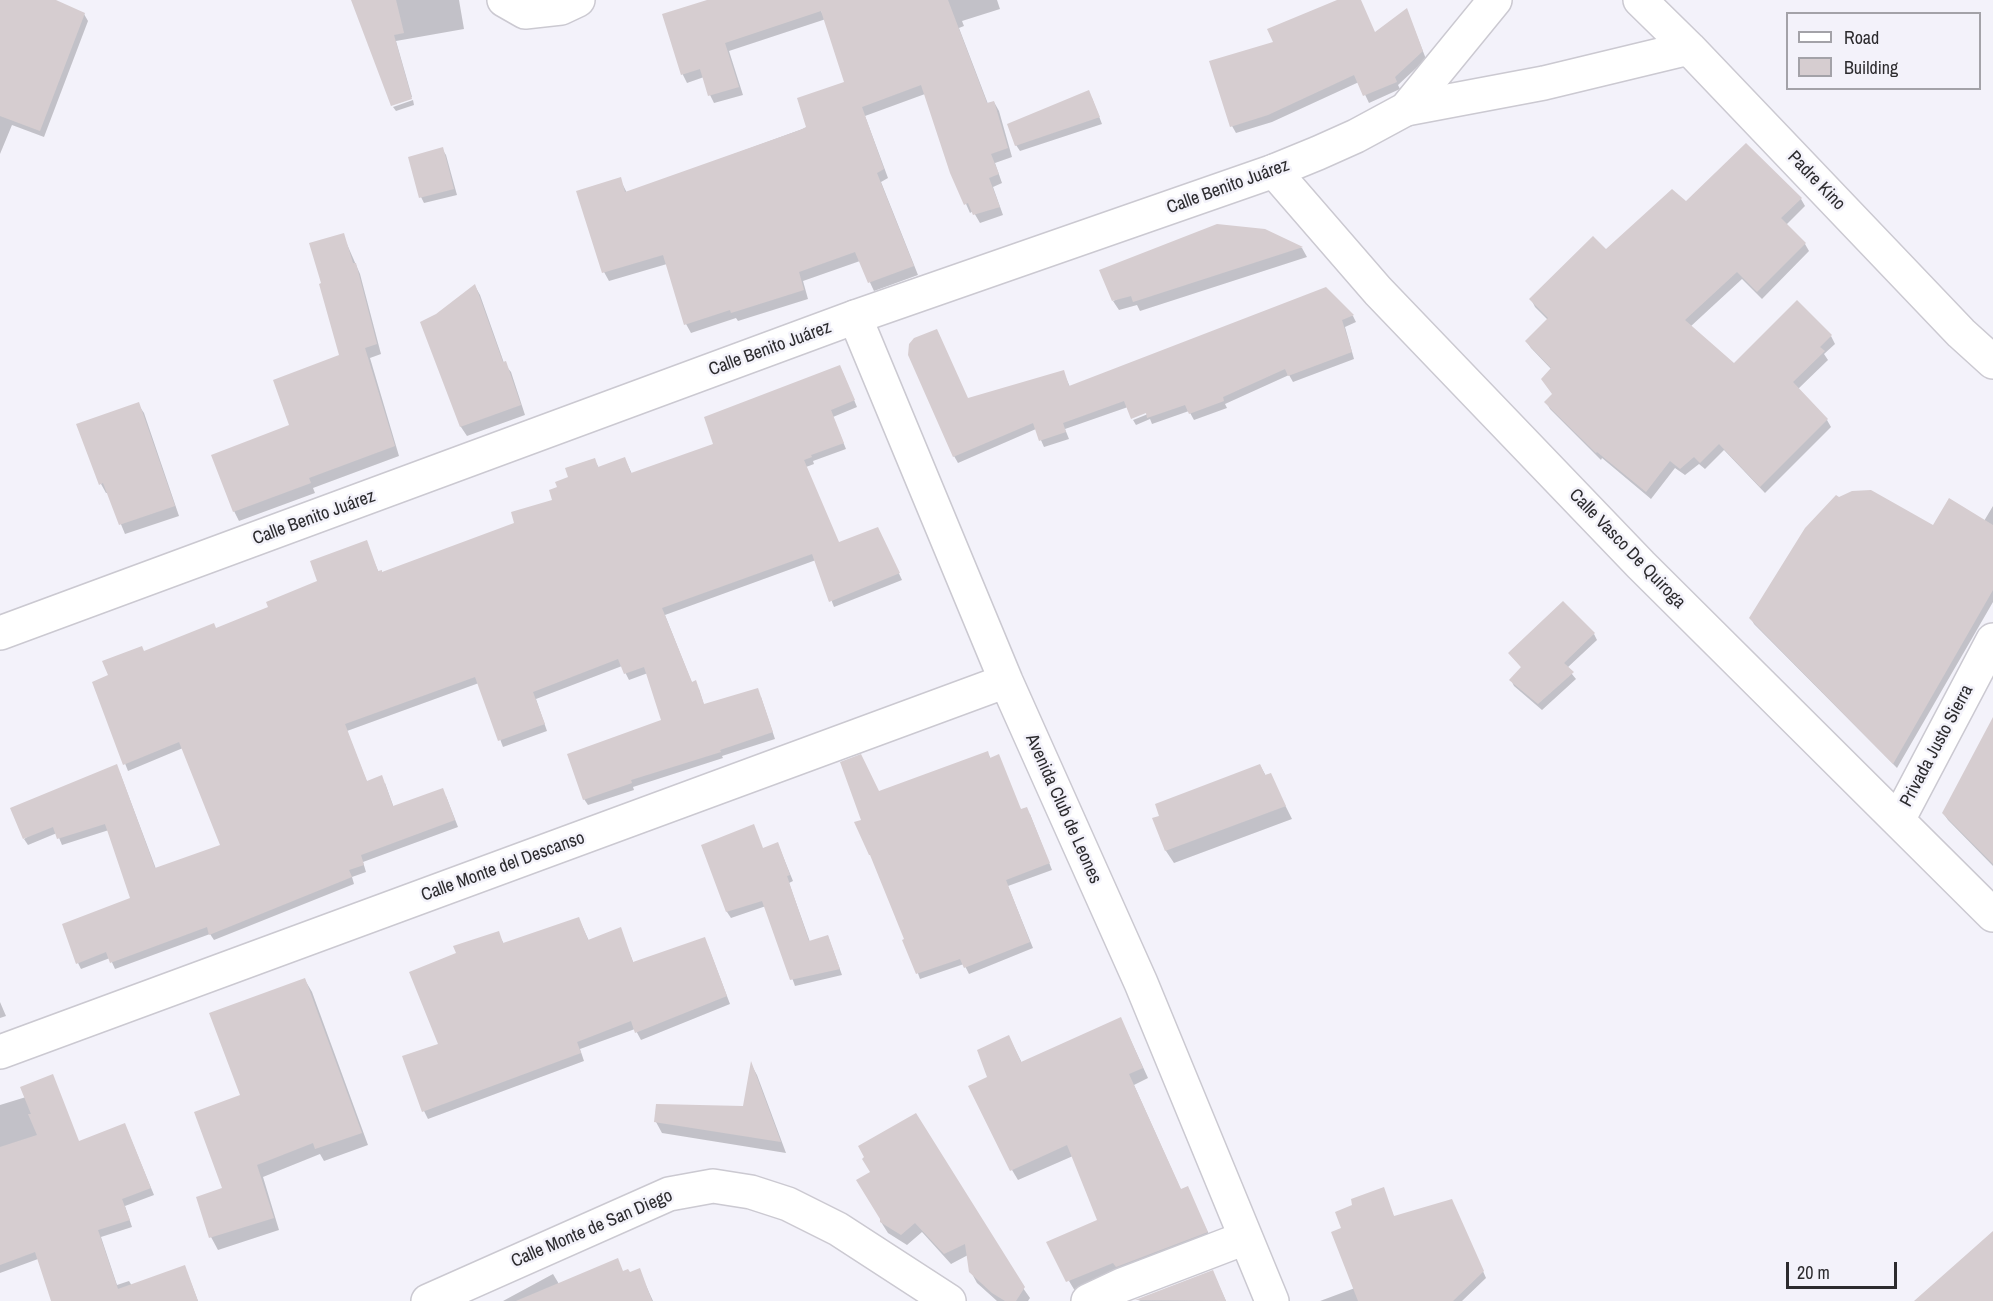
<!DOCTYPE html>
<meta charset="utf-8">
<style>
body{margin:0}
#map{position:relative;width:1993px;height:1301px;overflow:hidden;background:#f3f2fa;font-family:"Archivo Narrow",sans-serif}
canvas{display:block}
.legend{position:absolute;left:1786px;top:12px;width:195px;height:78px;box-sizing:border-box;background:#f3f2fa;border:2px solid #a3a2a8;margin:0;padding:8px 10px;list-style:none;font-size:18px;color:#2c2b2e}
.legend li{display:flex;align-items:center;gap:12px;height:30px}
.legend b{width:30px;border:2px solid #a3a2a8}
.scale{position:absolute;left:1786px;top:1262px;width:111px;height:27px;box-sizing:border-box;border:3px solid #2c2b2e;border-top:0;padding-left:8px;font-size:18px;line-height:21px;white-space:nowrap;color:#2c2b2e;-webkit-text-stroke:4px #f3f2fa;paint-order:stroke}
</style>
<div id="map">
<canvas width="1993" height="1301"></canvas>
<ul class="legend">
<li><b style="height:8px;background:#fff"></b>Road</li>
<li><b style="height:16px;background:#d6cdd0"></b>Building</li>
</ul>
<div class="scale">20 m</div>
</div>
<script>
const ctx = document.querySelector('canvas').getContext('2d');
ctx.lineJoin = 'round';
function paint(path, color) { ctx.fillStyle = color; ctx.fill(path, 'evenodd'); }
const poly = rows => new Path2D(rows.map(r => 'M' + r).join(''));
function trace(path, color, width, dash) { ctx.strokeStyle = color; ctx.lineWidth = width; ctx.lineCap = dash ? 'butt' : 'round'; ctx.setLineDash(dash || []); ctx.stroke(path); }
function drawText(font, color, halo, rows, align = 'center') {
  ctx.font = font + ' "Archivo Narrow",sans-serif'; ctx.lineWidth = 5; ctx.setLineDash([]); ctx.textBaseline = 'middle'; ctx.strokeStyle = halo; ctx.fillStyle = color; for (const [text, x, y, turn = 0] of rows) {
    ctx.save(); ctx.translate(x, y); ctx.rotate((+turn || 0) * Math.PI / 180); ctx.textAlign = isNaN(turn) ? turn : align; if (halo) ctx.strokeText(text, 0, 0); ctx.fillText(text, 0, 0); ctx.restore();
  }
}
const shadow = poly([
 [0,0,53,0,84,14,88,21,44,137,12,125,0,154],
 [353,0,459,0,464,29,396,41,412,97,392,104],
 [712,0,817,0,822,13,830,0,997,0,1000,9,962,21,964,26,959,28,988,104,994,102,999,111,1012,157,995,163,1002,183,993,187,1003,215,980,223,973,211,970,213,952,172,925,94,865,116,888,178,881,182,918,275,874,291,860,261,803,281,808,299,738,321,736,318,691,333,686,324,667,264,609,281,604,272,620,179,627,193,808,127,846,83,826,19,729,51,743,95,714,103,710,95,704,77,687,83,683,75,664,15],
 [1341,0,1360,0,1375,34,1410,18,1426,59,1398,85,1400,89,1369,103,1359,82,1272,122,1236,133,1232,126,1275,43],
 [1092,98,1102,124,1020,151,1016,145],
 [413,100,414,105,396,111,393,107],
 [442,149,446,155,457,195,424,203,421,197],
 [1801,199,1805,206,1786,225,1805,244,1809,251,1762,299,1742,279,1690,327,1734,365,1831,336,1835,344,1824,354,1828,360,1798,389,1827,420,1831,427,1765,493,1724,450,1705,469,1699,464,1685,475,1675,468,1651,499,1602,458,1601,460,1550,409,1546,402,1553,395,1552,370,1531,348,1526,341,1548,320,1535,307,1531,299,1686,203],
 [1265,230,1302,248,1307,257,1140,311,1137,305,1119,310,1113,301],
 [343,235,360,274,381,354,370,358,399,456,313,488,315,493,239,521,234,511,341,356],
 [475,286,480,295,504,363,511,372,525,415,467,436,461,427,422,323,437,315],
 [1326,288,1353,316,1356,322,1345,327,1354,359,1293,382,1289,375,1225,404,1227,408,1194,420,1189,411,1152,424,1150,419,1136,425,1133,420,1153,412,1128,407,1065,429,1069,439,1044,447,1036,429,958,463,954,456,968,400,1063,371,1070,387],
 [843,373,857,407,833,417,846,449,813,461,814,464,806,467,839,544,881,535,902,580,834,607,816,560,665,615,692,683,699,689,704,705,761,697,775,739,722,756,723,758,633,787,634,790,588,805,584,799,663,721,648,673,629,680,622,666,536,699,547,731,503,747,479,683,347,731,367,782,385,783,394,808,446,796,458,827,363,862,366,872,352,877,354,884,214,940,210,934,115,969,110,958,81,969,78,963,132,899,109,830,62,845,57,833,28,845,24,839,120,773,156,869,222,846,183,748,128,771,93,683,110,676,144,652,216,629,270,608,319,582,366,542,379,573,382,574,516,524,554,501,559,487,594,459,599,468,625,459,632,474,715,445],
 [138,404,144,413,179,516,125,534,108,493,106,493,101,484],
 [1993,506,1993,602,1897,768,1754,624,1751,618,1933,527,1984,521],
 [1594,634,1597,640,1567,668,1576,679,1542,710,1514,686,1511,680,1522,668,1510,654],
 [1993,720,1993,866,1948,820,1943,813],
 [987,752,1021,810,1030,814,1052,870,1008,886,1033,948,969,974,964,964,920,979,863,820,879,793],
 [1260,765,1266,776,1270,775,1292,819,1174,863,1166,851,1154,819],
 [778,844,793,881,789,883,810,942,828,936,842,975,795,986,766,906,731,918,727,912,702,846,763,849],
 [579,919,589,941,620,929,634,964,708,946,730,1004,641,1040,635,1029,580,1049,584,1061,428,1119,424,1111,440,1045,458,954,498,933,504,944],
 [305,980,312,992,368,1145,324,1161,320,1154,263,1177,279,1230,218,1250,211,1237,224,1189,242,1096],
 [0,1002,6,1016,0,1018],
 [1121,1019,1148,1078,1134,1085,1181,1190,1187,1188,1213,1243,1121,1272,1075,1291,1069,1281,1099,1220,1073,1156,1018,1180,1012,1170,989,1078,1009,1037,1022,1063],
 [752,1066,757,1075,786,1153,662,1133,656,1122,744,1107],
 [26,1097,79,1143,128,1132,154,1195,125,1206,132,1227,101,1237,117,1285,129,1281,132,1286,185,1267,198,1301,53,1301,38,1259,0,1273,0,1105],
 [871,1172,1023,1288,1030,1298,1028,1301,997,1301,977,1283,971,1272,968,1255,951,1264,922,1232,907,1245,888,1233,881,1222],
 [1383,1189,1394,1217,1455,1207,1486,1278,1462,1301,1320,1301,1355,1288,1343,1229],
 [639,1270,653,1301,503,1301,553,1274,559,1284,623,1273,630,1274],
 [1213,1272,1226,1301,1138,1301]
]);
const building = poly([
 [0,0,56,0,85,13,40,131,0,116],
 [351,0,396,0,404,33,394,35,412,99,391,106],
 [707,0,948,0,987,103,994,101,1008,148,991,154,999,174,989,178,1000,207,973,215,968,203,964,205,950,173,921,85,862,107,884,169,877,173,914,266,868,283,855,252,799,272,804,290,731,313,730,310,684,325,663,255,602,273,576,191,621,177,625,192,800,130,806,127,797,98,844,82,821,11,725,43,739,87,708,96,700,69,681,75,662,14],
 [1337,0,1361,0,1375,32,1407,8,1423,51,1395,77,1397,82,1363,96,1354,75,1268,115,1230,127,1209,61,1273,42,1267,29],
 [1089,90,1100,117,1015,146,1007,124],
 [1746,143,1802,198,1781,218,1806,243,1757,292,1737,272,1685,320,1734,363,1797,300,1832,335,1820,347,1825,351,1793,382,1828,419,1760,487,1719,444,1700,463,1694,457,1680,469,1670,461,1646,492,1597,452,1596,453,1544,402,1552,394,1541,379,1551,368,1525,341,1548,318,1529,299,1593,236,1606,249,1672,189,1686,201],
 [443,147,454,189,419,198,408,157],
 [1217,224,1265,229,1303,247,1133,302,1131,296,1112,301,1099,270],
 [344,233,353,263,356,263,377,344,365,348,395,446,309,478,311,483,233,512,211,455,289,425,273,380,339,355,319,284,321,283,309,243],
 [475,284,503,362,506,361,521,405,460,427,420,322,436,314],
 [1326,287,1354,315,1342,320,1352,352,1288,376,1285,369,1223,397,1224,401,1189,414,1185,405,1147,418,1146,413,1131,419,1124,401,1063,423,1066,432,1039,441,1033,423,953,457,908,355,909,344,914,338,937,329,968,398,1064,370,1069,386],
 [840,365,855,400,831,410,844,443,811,455,812,457,804,460,839,542,878,527,900,573,829,602,812,554,662,608,692,682,696,680,704,704,758,688,773,732,720,750,721,752,631,780,632,783,583,800,567,754,661,720,644,667,624,674,618,659,533,692,545,724,498,741,475,677,345,724,367,781,382,775,393,806,443,788,455,820,361,855,364,865,349,870,352,877,209,935,207,927,110,963,106,952,76,964,62,924,130,898,105,824,57,839,53,827,23,839,10,808,117,764,155,868,220,845,179,742,123,765,92,682,108,675,102,661,142,646,144,651,214,623,216,628,268,607,266,602,317,581,310,561,367,540,378,571,382,570,382,572,514,523,511,512,552,500,549,490,557,487,555,482,568,477,565,468,595,458,598,467,625,457,631,473,713,444,704,417],
 [139,402,175,506,119,525,103,483,99,485,76,424],
 [1871,490,1933,525,1949,498,1993,525,1993,590,1893,764,1749,618,1805,528,1836,495,1839,497,1852,491],
 [1563,601,1595,633,1564,663,1574,672,1538,704,1509,680,1521,667,1508,653],
 [1993,717,1993,864,1942,813],
 [988,751,990,758,999,754,1021,809,1027,807,1050,863,1006,880,1030,942,964,968,960,959,916,974,902,940,904,939,870,855,869,855,854,822,861,820,840,762,861,754,879,791],
 [1260,764,1265,775,1271,773,1286,806,1165,851,1152,818,1159,816,1155,804],
 [754,824,763,848,778,842,790,875,787,876,809,941,828,935,840,969,790,980,762,901,726,912,701,845],
 [579,917,588,940,621,927,633,962,705,937,727,996,635,1033,631,1021,577,1042,581,1053,422,1112,402,1056,438,1044,409,972,456,953,453,946,499,931,503,943],
 [305,978,362,1133,315,1149,313,1143,257,1165,274,1218,209,1238,196,1197,222,1188,194,1112,240,1095,209,1013],
 [1121,1017,1143,1068,1129,1074,1181,1189,1188,1186,1208,1232,1116,1267,1113,1263,1066,1282,1046,1242,1097,1220,1067,1145,1010,1171,968,1086,987,1077,977,1050,1009,1035,1021,1062],
 [751,1061,781,1142,654,1122,656,1104,743,1106],
 [53,1074,79,1141,125,1123,151,1188,122,1199,130,1220,98,1230,118,1289,185,1265,198,1301,51,1301,35,1252,0,1265,0,1147,37,1135,28,1114,31,1114,20,1087],
 [916,1113,1025,1287,1016,1301,1005,1301,992,1293,969,1272,965,1244,944,1254,915,1223,901,1235,880,1222,880,1219,856,1180,870,1172,862,1159,864,1157,858,1146],
 [1384,1187,1394,1216,1452,1199,1484,1271,1453,1301,1358,1301,1331,1232,1341,1228,1335,1212,1352,1205,1351,1199],
 [1993,1231,1993,1301,1914,1301],
 [618,1258,623,1271,628,1269,630,1272,640,1268,652,1301,516,1301],
 [1213,1270,1226,1301,1135,1300]
]);
const street = poly([
 [504,0,525,12,561,8,578,0],
 [1640,0,1689,48,1961,333,1993,362],
 [1406,109,1544,83,1689,48],
 [1274,171,1378,291,1641,565,1993,915],
 [855,317,1006,681,1141,983,1272,1301],
 [1898,820,1993,640],
 [0,1052,1006,681],
 [428,1301,669,1194,713,1186,751,1192,788,1204,838,1229,949,1301],
 [1088,1301,1122,1285,1245,1238]
]);
const secondary = poly([
 [0,633,855,317,1274,171,1318,153,1356,136,1406,109,1495,0]
]);
const streetNames = [
 ["Padre Kino",1816,181,46],
 ["Calle Benito Juárez",1228,187,-20],
 ["Calle Benito Juárez",770,349,-20],
 ["Calle Benito Juárez",314,518,-20],
 ["Calle Vasco De Quiroga",1627,549,46],
 ["Privada Justo Sierra",1937,746,-62],
 ["Avenida Club de Leones",1063,809,66],
 ["Calle Monte del Descanso",503,867,-20],
 ["Calle Monte de San Diego",592,1229,-23]
];
paint(shadow, '#0003');
paint(building, '#d6cdd0');
trace(street, '#cbc9d1', 36);
trace(secondary, '#cbc9d1', 36);
trace(street, '#fff', 33);
trace(secondary, '#fff', 33);
drawText('18px', '#2c2b2e', '#f3f2fa', streetNames);
</script>
